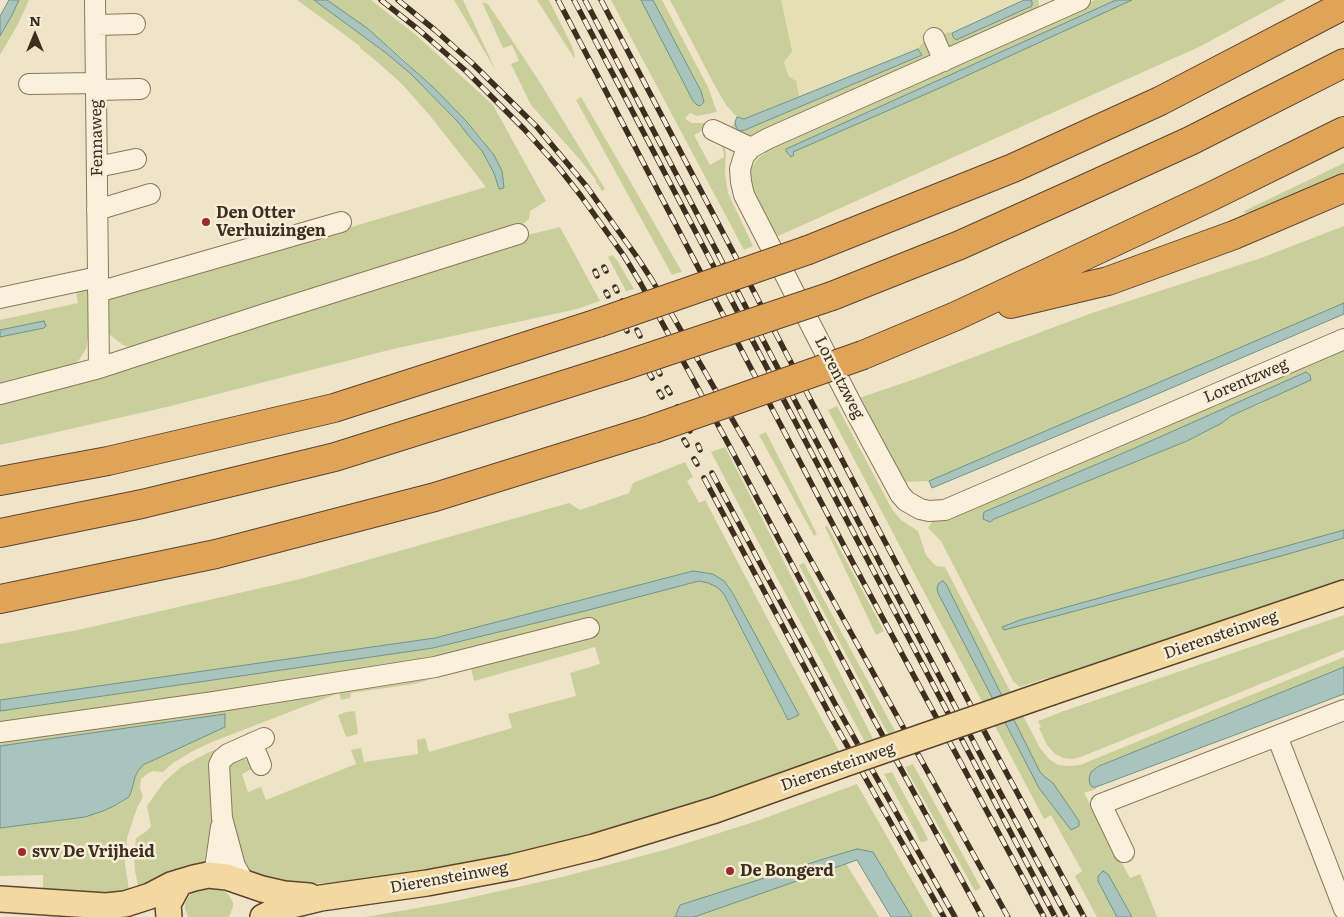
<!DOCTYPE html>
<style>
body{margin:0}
#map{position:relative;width:1344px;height:917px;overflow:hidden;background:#f0e4c8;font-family:Literata,serif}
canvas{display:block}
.north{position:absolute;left:10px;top:10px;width:50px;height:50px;-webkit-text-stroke:4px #f7eed8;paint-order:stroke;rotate:0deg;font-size:14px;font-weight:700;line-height:20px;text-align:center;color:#3d2e20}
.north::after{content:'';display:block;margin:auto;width:18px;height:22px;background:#3d2e20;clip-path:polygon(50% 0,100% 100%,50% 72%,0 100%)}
</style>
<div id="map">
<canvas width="1344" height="917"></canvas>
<div class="north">N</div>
</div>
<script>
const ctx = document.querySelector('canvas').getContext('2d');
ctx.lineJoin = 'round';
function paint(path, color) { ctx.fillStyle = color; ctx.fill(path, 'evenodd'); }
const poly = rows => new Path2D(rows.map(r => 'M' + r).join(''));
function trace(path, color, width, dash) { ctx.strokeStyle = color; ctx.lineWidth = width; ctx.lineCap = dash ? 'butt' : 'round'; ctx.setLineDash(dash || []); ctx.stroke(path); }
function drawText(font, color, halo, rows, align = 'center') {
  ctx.font = font + ' Literata,serif'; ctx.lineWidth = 5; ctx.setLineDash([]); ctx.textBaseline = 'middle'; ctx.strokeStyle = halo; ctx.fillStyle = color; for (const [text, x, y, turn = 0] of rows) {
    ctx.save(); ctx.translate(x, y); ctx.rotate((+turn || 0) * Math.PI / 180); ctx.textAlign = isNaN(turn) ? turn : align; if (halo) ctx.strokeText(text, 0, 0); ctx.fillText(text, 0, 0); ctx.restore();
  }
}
const farmland = poly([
 [758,0,1024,0,952,33,949,32,923,42,918,49,777,106]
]);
const green = poly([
 [19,0,29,0,18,24,0,55,0,36,12,15],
 [297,0,314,0,386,53,411,74,459,123,468,135,482,151,494,173,499,189,504,188,483,140,467,122,433,87,402,58,366,28,327,0,371,0,416,35,493,105,546,201,530,211,529,219,517,229,137,350,123,345,106,332,106,300,486,187,431,117,402,84,375,60,360,48,360,46],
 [454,0,463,0,496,71],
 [537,0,549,0,572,46,575,56,574,58],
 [611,0,641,0,693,101,697,105,701,91,653,0,662,0,708,87,717,112,697,116,690,113,685,118,691,123,713,123,711,126,694,135,710,165,724,157,723,149,715,134,723,138,726,154,725,174,728,193,753,246,744,250],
 [670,0,781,0,792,51,784,62,786,70,789,77,796,81,799,96,744,119,737,117,726,105,714,84],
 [1030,0,1038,0,1039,5,1038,8,952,46,947,45,941,35,949,32,952,33,953,37,1032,2],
 [1095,0,1116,0,786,149,791,156,793,152,942,87,1132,0,1286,0,1201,46,776,237,750,187,749,173,752,167,758,158,766,153,765,150],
 [482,2,488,4,539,81,605,189,602,191,595,181,596,180,582,162,531,105,511,64,519,61,512,45,503,48],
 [929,40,933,54,756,135,749,137,733,131,732,126,735,122,736,127,739,131,745,130,921,55,918,49,923,42],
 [581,97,626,174,682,272,672,275,576,100],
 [1344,163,1344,175,1305,192,1249,213,1242,212],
 [1344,226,1344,303,929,481,901,482,856,399,915,379,1092,313,1261,258],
 [560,227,600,301,577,309,393,349,171,406,0,445,0,399,527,235],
 [612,255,617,260,634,289,626,291,608,257],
 [87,290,89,318,88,337,86,349,79,360,70,367,0,384,0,337,44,328,44,321,0,330,0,320,78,303,76,291],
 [1344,347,1344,530,1020,620,1003,627,1344,538,1344,581,1057,680,1046,678,1020,687,1013,681,941,541,928,528,934,519],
 [1306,372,1310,375,1260,404,1231,416,1222,423,1187,441,994,519,990,522,984,512,1135,448],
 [837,406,892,509,901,520,918,531,926,555,932,562,936,566,945,567,1040,748,1049,759,1058,765,1070,766,1080,765,1344,657,1344,667,1099,766,1091,772,1089,779,1090,783,1092,787,1096,787,1096,789,1084,793,1130,878,1140,874,1157,917,1097,917,1075,876,1082,871,1051,815,1044,819,828,410],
 [766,432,817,534,814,536,759,435],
 [725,447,776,546,873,739,865,742,797,616,711,452],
 [685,462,693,477,687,481,699,503,705,500,773,629,839,751,828,755,830,759,660,819,466,865,331,883,301,884,273,882,246,871,231,831,228,765,239,757,248,760,254,768,242,774,248,792,261,787,266,800,356,764,351,750,361,748,364,762,418,754,417,740,425,738,429,752,512,728,508,714,576,696,570,673,600,664,595,647,474,681,471,668,410,667,0,727,0,711,433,648,699,581,708,583,717,587,724,594,788,720,732,592,693,571,435,638,0,700,0,644,78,630,300,579,569,503,580,510,629,493,633,483],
 [827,525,884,631,876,635,825,527],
 [804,563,895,731,888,734,799,565],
 [1344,615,1344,650,1081,757,1073,759,1063,758,1055,754,1047,745,1039,728,1041,727,1038,721,1061,712],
 [464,670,414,684,351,693,350,698,341,700,339,693,212,742,193,751,173,763,163,772,153,771,147,774,141,779,140,788,143,797,137,808,127,838,125,864,130,896,43,896,43,875,0,876,0,828,85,817,103,811,121,803,129,797,132,789,135,777,138,771,143,765,167,754,99,732,0,746,0,737],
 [355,711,358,734,346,737,338,715,346,712],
 [222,747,216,830,210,863,142,893,138,885,135,871,134,854,136,838,147,831,151,826,147,806,164,782,181,767,207,753],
 [913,764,981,888,975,891,905,767],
 [892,772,925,833,928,840,924,842,921,842,919,840,917,835,884,774],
 [857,784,933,917,912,917,873,852,840,854,879,917,366,917,451,902,562,877,668,849,757,821],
 [210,889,224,891,229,895,233,903,233,907,229,917,188,917,185,909,185,903,189,896,192,892,198,890]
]);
const water = poly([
 [9,0,19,0,12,15,0,36,0,16,9,0],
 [314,0,327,0,367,28,433,87,467,122,494,155,502,171,504,188,499,189,494,173,482,151,468,135,459,123,411,74,386,53,314,0],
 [641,0,653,0,701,91,704,102,700,106,697,105,693,101,641,0],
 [1024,0,1030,0,1032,1,1032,6,956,40,953,37,952,33,1024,0],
 [1116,0,1132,0,942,87,793,152,794,155,791,157,786,151,786,149,1116,0],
 [918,49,922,55,745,130,739,131,736,127,735,122,737,117,744,119,918,49],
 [1344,303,1344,314,1141,401,932,488,929,481,1344,303],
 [44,321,46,326,44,328,0,337,0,330,44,321],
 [1306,372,1310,375,1311,380,1231,416,1222,423,1187,441,994,519,990,522,983,519,984,512,1135,448,1306,372],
 [1344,530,1344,538,1281,556,1004,630,1002,627,1020,620,1344,530],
 [693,571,713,574,724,581,732,592,799,715,788,720,724,594,717,587,708,583,699,581,585,611,433,648,0,711,0,700,435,638,693,571],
 [943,581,946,584,1040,772,1045,777,1053,783,1079,821,1079,826,1071,830,1039,788,938,593,937,588,939,583,943,581],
 [1344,667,1344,694,1096,787,1092,787,1090,784,1089,779,1091,772,1099,766,1344,667],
 [225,714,225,727,143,765,138,771,135,777,132,789,129,797,114,806,103,811,85,817,0,828,0,746,225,714],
 [857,849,873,852,912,917,891,917,857,860,694,917,675,917,680,905,830,857,857,849],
 [1103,871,1108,874,1132,917,1117,917,1098,881,1098,876,1103,871]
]);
const minor = poly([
 [95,0,99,368],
 [1080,0,767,139,751,148,744,156,740,169,741,182,744,195,853,407,900,494,906,501,920,509,929,511,945,510,1344,339],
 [96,25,135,24],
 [934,38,944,61],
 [29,84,96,83],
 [96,90,140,89],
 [713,130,751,148],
 [97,167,136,159],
 [97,210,150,194],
 [98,292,341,222],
 [0,298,98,277],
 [0,394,99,368,271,312,518,234],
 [0,732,214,702,435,667,589,628],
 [1277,736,1344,909],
 [252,743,261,765],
 [1124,852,1101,804,1344,710],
 [214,875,221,827],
 [244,882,235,866,222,818,219,765,222,759,228,754,264,738]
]);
const major = poly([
 [1052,692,1344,593],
 [0,899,106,906,125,904,150,896,171,885,194,878,208,875,227,877,262,889,284,894,309,896],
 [169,917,168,904,180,882],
 [263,917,284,907,321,898,427,883,513,867,594,847,715,810,841,765]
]);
const highway = poly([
 [808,250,1013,168,1160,101,1344,5],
 [832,296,960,245,1080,191,1190,141,1344,63],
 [1011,304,1108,281,1234,235,1344,188],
 [863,355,956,316,1210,197,1344,131],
 [0,481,108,461,334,408,598,323],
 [0,533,142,504,335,457,620,367],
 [0,599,216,554,435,497,653,429]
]);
const rail = poly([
 [381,0,419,30,466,71,524,129,559,168,581,196,624,256,641,284,730,447,872,716,982,917],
 [398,0,435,30,472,63,537,127,587,187,637,257,652,280,750,450,1008,917],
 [558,0,853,563,1044,917],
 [574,0,1055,917],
 [585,0,1002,796,1067,917],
 [601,0,991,744,1084,917],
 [604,267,606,271],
 [595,271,597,276],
 [615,287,617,291],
 [606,292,608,296],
 [622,301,625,306],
 [613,305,616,311],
 [624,325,627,331],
 [637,330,640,336],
 [648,350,650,355],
 [639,354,642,359],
 [657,368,660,374],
 [649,373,652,378],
 [667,388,670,393],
 [659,392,662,397],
 [677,407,680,412],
 [669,411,672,416],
 [687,426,690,431],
 [684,440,687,445],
 [698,445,700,450],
 [694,459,697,464],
 [712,473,834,702,955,917],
 [704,478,831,717,944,917]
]);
const majorBridge = poly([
 [841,765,1052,692]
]);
const highwayBridge = poly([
 [598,323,808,250],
 [620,367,832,296],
 [653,429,863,355]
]);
const markers = [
 [206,222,5,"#9e2a2b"],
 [22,852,5,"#9e2a2b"],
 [730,871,5,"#9e2a2b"]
];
const streetNames = [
 ["Fennaweg",97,138,-91],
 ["Lorentzweg",839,378,63],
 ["Lorentzweg",1246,381,-23],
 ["Dierensteinweg",1221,635,-19],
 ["Dierensteinweg",838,767,-19],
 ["Dierensteinweg",449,878,-10]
];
const poiNames = [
 ["Den Otter",216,213],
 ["Verhuizingen",216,231],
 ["svv De Vrijheid",32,852],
 ["De Bongerd",740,871]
];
paint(farmland, '#e6deb5');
paint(green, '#c9cf9b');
paint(water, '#a9c4bc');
trace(water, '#6f938a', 1);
trace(minor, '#8d765c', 22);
trace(major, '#5b4430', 28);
trace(highway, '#5b4430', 30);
trace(minor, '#faf1dc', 20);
trace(major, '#f3d9a0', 25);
trace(highway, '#e0a458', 28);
trace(rail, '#3d2e20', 5.5);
trace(rail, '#f7eed8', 4, [11]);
trace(majorBridge, '#5b4430', 28, []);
trace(highwayBridge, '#5b4430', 30, []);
trace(majorBridge, '#f3d9a0', 25);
trace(highwayBridge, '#e0a458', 28);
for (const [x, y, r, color] of markers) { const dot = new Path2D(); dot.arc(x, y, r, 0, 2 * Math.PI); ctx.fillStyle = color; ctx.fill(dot); trace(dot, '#f7eed8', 2); }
drawText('16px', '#3d2e20', '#f7eed8', streetNames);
drawText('bold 16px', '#3d2e20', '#f7eed8', poiNames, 'left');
</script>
